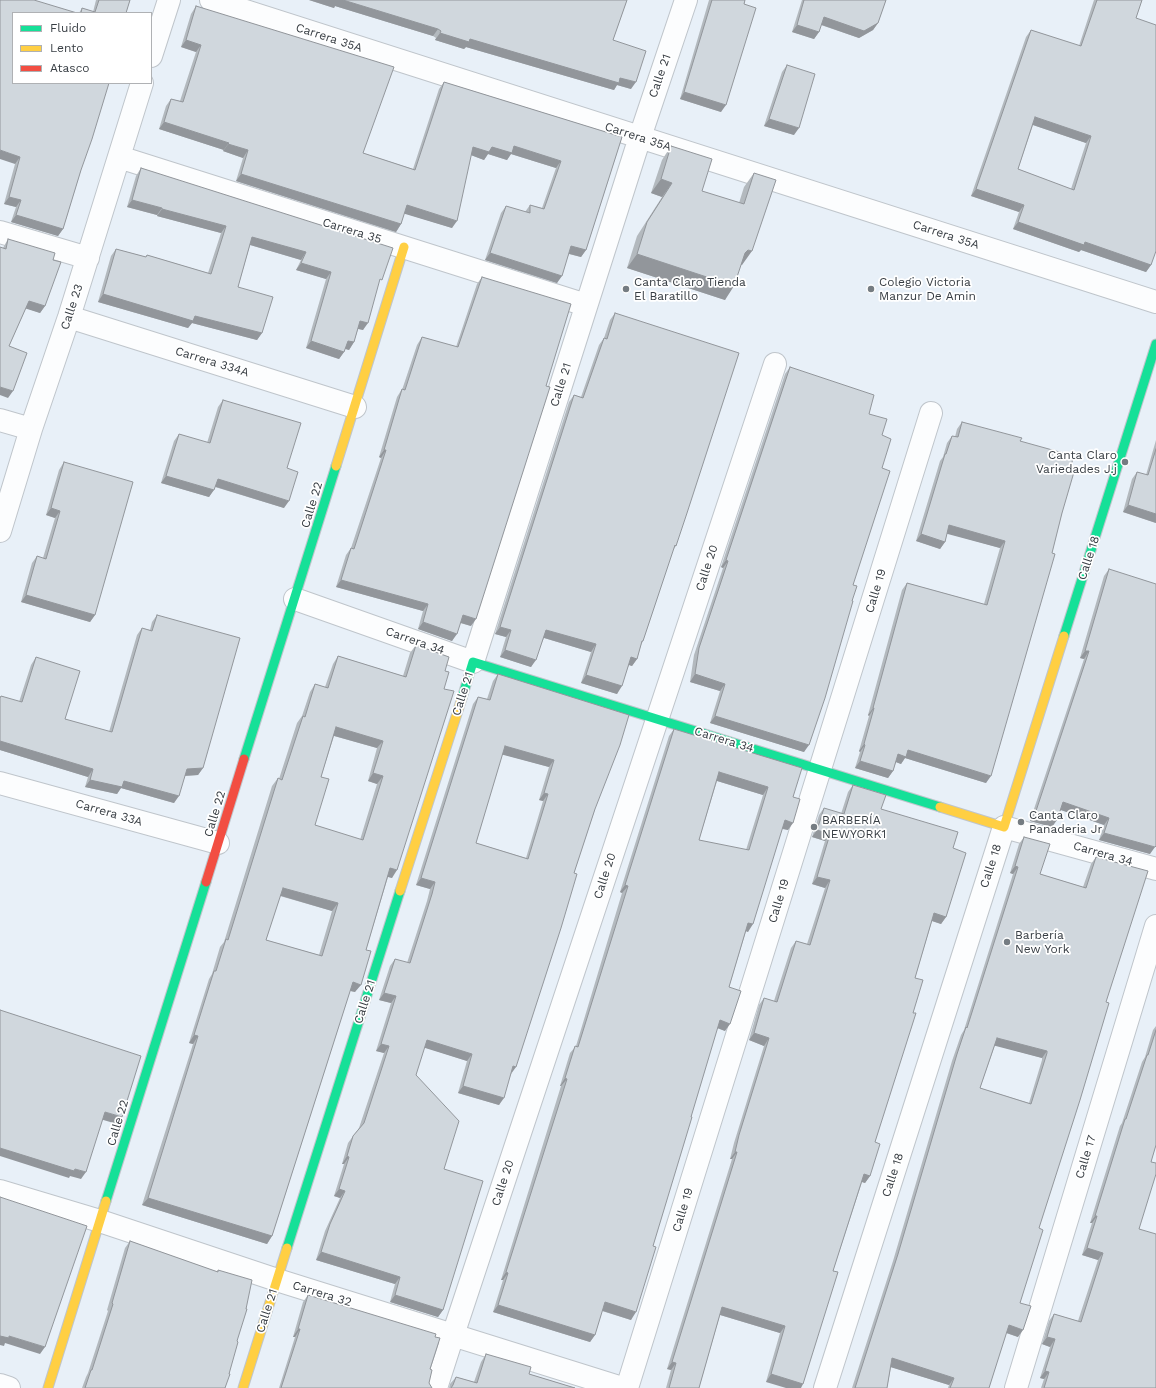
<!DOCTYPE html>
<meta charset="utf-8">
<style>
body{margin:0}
#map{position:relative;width:1156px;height:1388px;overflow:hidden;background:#e8f0f8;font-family:"Work Sans",sans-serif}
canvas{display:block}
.legend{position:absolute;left:12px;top:12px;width:140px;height:72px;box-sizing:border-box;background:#fff;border:1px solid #afb1b4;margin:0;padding:5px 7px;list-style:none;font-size:12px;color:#373d43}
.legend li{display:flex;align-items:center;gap:8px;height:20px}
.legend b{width:20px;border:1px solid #afb1b4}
</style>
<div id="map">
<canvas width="1156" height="1388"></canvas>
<ul class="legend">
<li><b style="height:5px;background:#16e098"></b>Fluido</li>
<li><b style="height:5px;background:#ffcf43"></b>Lento</li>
<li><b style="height:5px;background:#f24e42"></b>Atasco</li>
</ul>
</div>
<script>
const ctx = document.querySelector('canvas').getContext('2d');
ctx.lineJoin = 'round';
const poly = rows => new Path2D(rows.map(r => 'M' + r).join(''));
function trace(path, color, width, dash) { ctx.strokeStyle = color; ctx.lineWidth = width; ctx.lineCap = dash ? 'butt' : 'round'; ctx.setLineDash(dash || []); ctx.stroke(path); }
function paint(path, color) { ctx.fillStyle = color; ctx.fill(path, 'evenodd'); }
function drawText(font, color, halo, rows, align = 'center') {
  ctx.font = font + ' "Work Sans",sans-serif'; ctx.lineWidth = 3.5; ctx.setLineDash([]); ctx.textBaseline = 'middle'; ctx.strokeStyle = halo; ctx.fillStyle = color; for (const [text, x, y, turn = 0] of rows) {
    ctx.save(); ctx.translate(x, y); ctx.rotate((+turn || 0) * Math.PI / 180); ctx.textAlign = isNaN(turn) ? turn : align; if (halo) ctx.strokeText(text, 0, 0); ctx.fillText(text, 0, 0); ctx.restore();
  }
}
const street = poly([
 [211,0,1156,302],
 [151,56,169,0],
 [119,157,586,305],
 [0,232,88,258],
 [69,317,355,407],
 [0,420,31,429],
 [0,531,31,429,69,317,142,83],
 [295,599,473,662,640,137,686,0],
 [0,783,218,843],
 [0,1191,100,1221,277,1280,622,1388],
 [0,1385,9,1388],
 [436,1388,453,1335,775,364],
 [627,1388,931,413],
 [825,1388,1004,827,1156,869],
 [1016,1388,1156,926]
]);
const fast = poly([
 [1064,636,1156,344],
 [462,698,473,662,940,807],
 [244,759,336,466],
 [106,1201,206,882],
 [287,1248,400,891]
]);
const slow = poly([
 [336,466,404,247],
 [940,807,1004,827,1064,636],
 [400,891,462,698],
 [48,1388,106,1201],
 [243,1388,287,1248]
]);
const jam = poly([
 [206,882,244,759]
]);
const wall = poly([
 [0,0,81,170,63,229,58,236,11,222,16,207,4,204,15,164],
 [96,0,130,0,126,13,79,13,82,8,93,12],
 [309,0,627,0,613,40,631,89,617,85,614,90,466,47,464,49,435,40,436,38,433,36,335,6,334,8],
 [709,0,745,0,721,112,680,99],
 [802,0,886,0,878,23,873,30,859,38,821,25,819,32,814,39,792,32],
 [1094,0,1142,0,1136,18,1151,265,1146,272,1081,250,1079,252,1013,229,1019,212,971,196,1026,37,1031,30,1079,46],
 [1033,125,1086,143,1071,189,1018,169],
 [196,6,363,153,413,169,439,89,444,82,622,137,586,250,581,257,569,254,557,283,485,260,501,213,506,206,525,212,530,205,542,208,556,168,511,154,507,160,488,154,484,160,471,155,452,228,404,213,401,224,396,232,236,181,243,158,223,151,224,150,159,129,166,106,171,99,180,101,196,52,181,47,191,14],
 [787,65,794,135,764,126,782,72],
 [671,146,702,191,739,203,744,187,754,173,742,265,741,265,725,300,627,268,637,236,662,197,651,193,662,160],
 [141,168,378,286,363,330,358,329,354,342,349,350,345,349,344,352,339,359,306,348,326,279,296,270,301,260,250,245,238,287,262,333,257,340,192,323,188,328,98,302,111,256,116,249,146,257,147,255,208,273,221,233,157,216,157,215,127,207,136,176],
 [8,239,53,260,45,306,40,313,26,308,9,346,8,398,3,248],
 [482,277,471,626,460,623,452,641,418,629,423,611,336,587,346,555,351,548,381,458,379,457,397,397,402,389,402,390,417,345,422,337,456,347,477,284],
 [615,313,676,546,673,550,643,641,641,645,637,659,632,666,629,665,617,694,581,683,591,652,544,638,531,667,500,657,506,637,495,634,569,402,574,395,581,397,599,345,604,338,610,320],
 [790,367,869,414,882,435,882,468,853,585,804,752,710,723,720,691,690,682,694,655,723,568,721,567,785,374],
 [223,400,287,468,284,508,215,487,209,497,161,483,174,441,179,434,207,443,218,407],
 [962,422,1020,441,1069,471,1062,513,986,783,905,758,901,764,896,762,893,771,888,778,855,768,860,752,859,751,869,716,868,715,902,590,907,583,984,604,1000,548,947,533,945,542,940,549,916,541,940,461,943,457,947,443,952,436,955,437,957,429],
 [1156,440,1156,523,1123,512,1132,479,1137,472,1146,475],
 [64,462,95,615,90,622,21,602,32,563,37,556,43,558,55,518,46,515,59,470],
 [1109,569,1150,854,1099,840,1104,825,1061,810,1052,827,1030,821,1084,659,1080,658,1104,576],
 [157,615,203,768,198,775,185,776,174,803,121,788,117,794,85,787,88,777,0,750,0,697,1,696,19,702,31,665,36,657,65,719,109,732,137,635,142,628,150,630,152,622],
 [416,645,445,671,444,689,392,878,388,877,366,950,355,992,350,991,272,1236,267,1244,142,1205,193,1044,189,1043,209,979,212,974,220,947,224,942,272,786,278,778,279,779,297,723,302,716,310,692,315,684,325,687,333,664,338,656,403,676,410,653],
 [334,736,377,748,368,781,377,784,360,840,315,825,321,777],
 [280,896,332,911,319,955,266,940],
 [498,674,595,809,574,873,511,1074,499,1105,458,1093,467,1061,424,1047,416,1075,444,1169,443,1310,438,1317,390,1302,395,1284,316,1260,325,1231,340,1198,334,1196,344,1164,342,1164,348,1143,359,1128,384,1053,376,1051,391,1003,379,1000,390,966,395,959,407,963,427,901,430,889,416,885,473,704,478,697,487,699,493,681],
 [502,754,549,767,539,800,543,801,526,858,476,843],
 [674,729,793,797,788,830,782,829,748,932,746,931,729,987,725,1031,717,1028,631,1320,602,1311,595,1335,590,1342,493,1312,503,1280,501,1280,561,1086,560,1086,570,1053,576,1046,622,893,620,892,669,736],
 [717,781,763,795,746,850,699,840],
 [853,785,881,809,953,848,946,917,941,924,932,921,915,978,913,1013,875,1142,870,1176,865,1183,862,1182,833,1271,803,1384,766,1382,780,1333,720,1315,699,1388,666,1388,671,1370,667,1369,732,1159,730,1159,734,1143,764,1046,749,1040,759,1005,764,998,774,1001,791,948,796,941,807,944,825,888,812,884,825,841,812,837,819,815,824,808,841,814,848,792],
 [1024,837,1040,874,1083,887,1091,864,1096,857,1106,1002,1039,1228,1020,1303,1018,1337,1006,1333,989,1388,948,1388,949,1385,891,1367,887,1388,852,1388,893,1261,952,1061,961,1035,964,1030,1013,874,1010,873,1019,844],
 [995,1045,1042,1058,1042,1060,1029,1103,980,1088],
 [1156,1026,1156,1145,1151,1162,1139,1229,1156,1388,1041,1388,1044,1379,1040,1378,1050,1347,1042,1344,1049,1321,1054,1314,1078,1321,1098,1260,1082,1255,1092,1223,1090,1223,1120,1126,1122,1123,1142,1062,1145,1057,1153,1030],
 [130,1241,217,1272,218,1270,237,1341,225,1388,82,1388,86,1377,88,1373,108,1311,107,1310,125,1248],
 [308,1295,435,1337,430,1369,429,1383,432,1388,279,1388,295,1337,293,1337,303,1302],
 [486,1354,529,1374,575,1388,449,1388,450,1384,456,1377,474,1382,481,1362]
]);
const shadedWall = poly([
 [309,0,343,0,438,29,433,36,335,6,334,8],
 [824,17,878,23,873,30,859,38,819,24],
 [797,25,819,32,814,39,792,32],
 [440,33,470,39,636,82,631,89,617,85,614,90,466,47,464,49,435,40],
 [186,40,201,45,196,52,181,47],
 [684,92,726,105,721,112,680,99],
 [1035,117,1091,136,1086,143,1030,124],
 [769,119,799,128,794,135,764,126],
 [164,122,229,143,224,150,159,129],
 [228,144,248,150,243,158,223,151],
 [514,146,561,161,556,168,511,154,507,160,488,154,484,160,468,154,473,147],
 [0,150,20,157,15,164,0,159],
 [241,174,401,224,396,232,236,181],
 [661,179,672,183,662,197,651,193],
 [976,189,1024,205,1019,212,971,196],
 [9,197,21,200,16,207,4,204],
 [132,200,162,208,157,215,127,207],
 [407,205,457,221,452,228,402,213],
 [162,209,226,226,221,233,157,216],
 [16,215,63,229,58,236,11,222],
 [1018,222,1085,242,1151,265,1146,272,1081,250,1079,252,1013,229],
 [252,237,306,252,301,260,247,244],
 [571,246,586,250,581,257,566,253],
 [748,250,752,251,742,265,738,264,745,253],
 [490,253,562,276,557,283,485,260],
 [637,254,734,286,725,300,627,268],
 [301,263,331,272,326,279,296,270],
 [103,294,195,316,262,333,257,340,192,323,188,328,98,302],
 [29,301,45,306,40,313,24,308],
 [360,321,368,323,363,330,355,328],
 [311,341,344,352,339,359,306,348],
 [348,341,354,342,349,350,343,348],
 [0,387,13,391,8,398,0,395],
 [384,450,386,450,381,458,379,457],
 [166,476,214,490,209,497,161,483],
 [218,479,289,501,284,508,213,486],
 [1128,505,1156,514,1156,523,1123,512],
 [51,508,60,511,55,518,46,515],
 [949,525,1005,541,1000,548,944,533],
 [921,534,945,542,940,549,916,541],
 [726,560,728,561,723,568,721,567],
 [341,580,428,604,423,611,336,587],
 [26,595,95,615,90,622,21,602],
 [463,615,476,619,471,626,458,622],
 [423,622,457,634,452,641,418,629],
 [500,627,511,630,506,637,495,634],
 [546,630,596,644,591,652,541,637],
 [505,650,536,660,531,667,500,657],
 [1085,651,1089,651,1084,659,1080,658],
 [631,657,637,659,632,666,626,664],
 [695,674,725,684,720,691,690,682],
 [586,675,622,686,617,694,581,683],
 [873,708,874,708,869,716,868,715],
 [715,716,809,745,804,752,710,723],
 [336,727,383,741,377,748,331,735],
 [0,741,93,769,88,777,0,750],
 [864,744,865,745,860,752,859,751],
 [505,746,554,760,549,767,500,754],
 [908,750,991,776,986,783,905,758,901,764,893,761,898,754],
 [860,761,893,771,888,778,855,768],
 [203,768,198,775,182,776,187,769],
 [719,772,768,787,763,795,714,780],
 [373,773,383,776,377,784,368,781],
 [90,780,124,781,179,796,174,803,121,788,117,794,85,787],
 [544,793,548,794,543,801,539,800],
 [1063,802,1109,818,1104,825,1058,809],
 [1035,814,1057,820,1052,827,1030,821],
 [785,820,793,823,788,830,780,828],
 [817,830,830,834,825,841,812,837],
 [1104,833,1155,847,1150,854,1099,840],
 [1015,866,1018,867,1013,874,1010,873],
 [390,868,397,870,392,878,385,876],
 [817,877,830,880,825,888,812,884],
 [421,878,435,882,430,889,416,885],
 [625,885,628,886,622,893,620,892],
 [283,888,338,903,332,911,278,895],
 [934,913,946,917,941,924,929,920],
 [748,923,753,924,748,932,743,930],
 [353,982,361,985,355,992,347,990],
 [384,993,396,996,391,1003,379,1000],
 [720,1020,730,1024,725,1031,715,1027],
 [754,1033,769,1038,764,1046,749,1040],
 [194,1035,198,1036,193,1044,189,1043],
 [997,1038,1047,1051,1042,1058,992,1045],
 [427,1040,472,1054,467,1061,422,1047],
 [381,1044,389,1046,384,1053,376,1051],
 [513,1066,516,1067,511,1074],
 [565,1078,567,1079,561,1086,560,1086],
 [463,1086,504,1098,499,1105,458,1093],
 [105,1112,122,1117,117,1124,100,1119],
 [0,1148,75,1169,86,1172,81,1179,70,1176,69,1178,0,1156],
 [735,1152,737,1152,732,1159,730,1159],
 [347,1156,349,1157,344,1164,342,1164],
 [864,1174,870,1176,865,1183,859,1181],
 [339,1189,345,1191,340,1198,334,1196],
 [148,1198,272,1236,267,1244,142,1205],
 [1095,1216,1097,1216,1092,1223,1090,1223],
 [1087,1248,1103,1253,1098,1260,1082,1255],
 [321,1252,400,1277,395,1284,316,1260],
 [506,1272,508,1273,503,1280,501,1280],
 [395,1295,443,1310,438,1317,390,1302],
 [605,1302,636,1312,631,1320,600,1310],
 [498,1305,595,1335,590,1342,493,1312],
 [722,1307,785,1326,780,1333,717,1314],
 [1009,1325,1023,1330,1018,1337,1004,1332],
 [298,1329,300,1329,295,1337,293,1337],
 [0,1336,9,1336,45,1347,40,1354,5,1343,4,1346,0,1345],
 [1047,1337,1055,1339,1050,1347,1042,1344],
 [892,1358,954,1378,949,1385,887,1366],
 [672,1362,676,1363,671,1370,667,1369],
 [1045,1371,1049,1372,1044,1379,1040,1378],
 [771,1374,803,1384,801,1388,786,1388,766,1382]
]);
const building = poly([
 [0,0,34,0,77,13,13,13,13,83,109,83,92,139,81,170,63,229,16,215,21,200,9,197,20,157,0,150,0,0],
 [99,0,130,0,126,13,81,13,82,8,95,12,99,0],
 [343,0,627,0,613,40,646,51,636,82,620,78,619,83,470,39,469,42,440,33,441,31,438,29,343,0],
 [712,0,745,0,744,4,756,8,726,105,684,92,712,0],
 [804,0,886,0,878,23,864,31,824,17,819,32,797,25,804,0],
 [1097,0,1142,0,1136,18,1156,25,1156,251,1151,265,1085,242,1084,245,1018,222,1024,205,976,189,1031,30,1081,46,1097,0],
 [1035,117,1091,136,1074,190,1018,169,1035,117],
 [196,6,394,67,363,153,415,170,444,82,622,137,586,250,571,246,562,276,490,253,506,206,530,213,530,205,544,209,561,161,514,146,512,153,492,147,489,152,473,147,457,221,407,205,401,224,241,174,248,150,228,144,229,143,164,122,171,99,183,102,201,45,186,40,196,6],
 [787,65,815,74,799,128,769,119,787,65],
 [671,146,712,159,702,191,744,204,754,173,776,180,752,251,748,250,745,253,734,286,637,254,647,222,672,183,661,179,671,146],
 [141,168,393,248,382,280,380,279,368,323,360,321,354,342,348,341,344,352,311,341,331,272,301,263,306,252,252,237,238,287,273,297,262,333,195,316,193,321,103,294,116,249,146,257,147,255,211,274,226,226,162,209,162,208,132,200,141,168],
 [8,239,55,253,53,260,61,262,45,306,29,301,9,346,27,353,13,391,0,387,0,247,6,249,8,239],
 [482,277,571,304,546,386,550,387,476,619,463,615,457,634,423,622,428,604,341,580,351,548,354,549,386,450,384,450,402,389,405,390,422,337,458,347,482,277],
 [615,313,739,353,687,513,676,546,675,545,643,641,642,641,637,659,631,657,622,686,586,675,596,644,546,630,536,660,505,650,511,630,500,627,574,395,583,398,604,338,607,339,615,313],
 [790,367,874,395,869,414,887,419,882,435,891,439,882,468,890,471,853,585,857,586,852,601,853,601,825,698,809,745,715,716,725,684,695,674,699,648,728,561,726,560,790,367],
 [223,400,301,423,287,468,298,472,289,501,218,479,214,490,166,476,179,434,210,443,223,400],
 [962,422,1022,438,1020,441,1074,456,1069,471,1074,472,1062,513,1052,553,1055,554,991,776,908,750,906,757,898,754,893,771,860,761,865,745,864,744,874,708,873,708,907,583,987,605,1005,541,949,525,945,542,921,534,945,454,946,454,952,436,958,437,962,422],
 [1156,449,1156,514,1128,505,1137,472,1148,475,1156,449],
 [64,462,133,482,95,615,26,595,37,556,46,559,60,511,51,508,64,462],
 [1109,569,1156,584,1156,846,1155,847,1104,833,1109,818,1063,802,1057,820,1035,814,1089,651,1085,651,1109,569],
 [157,615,240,638,203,768,187,769,179,796,124,781,122,787,90,780,93,769,0,741,0,698,1,696,22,702,36,657,80,671,65,719,112,732,142,628,152,631,157,615],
 [416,645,449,657,445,671,449,672,444,689,454,691,397,870,390,868,366,950,371,951,361,985,353,982,272,1236,148,1198,198,1036,194,1035,214,971,216,971,226,939,228,940,278,778,282,780,303,716,305,717,315,684,328,688,338,656,406,677,416,645],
 [336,727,383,741,373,773,383,776,363,840,315,825,329,779,321,777,336,727],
 [283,888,338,903,322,956,266,940,283,888],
 [498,674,629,715,620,745,595,809,574,873,577,874,561,928,516,1067,513,1066,504,1098,463,1086,472,1054,427,1040,416,1075,459,1121,444,1169,483,1181,443,1310,395,1295,400,1277,321,1252,330,1224,345,1191,339,1189,349,1157,347,1156,353,1136,364,1123,389,1046,381,1044,396,996,384,993,395,959,410,963,432,894,435,882,421,878,478,697,490,700,498,674],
 [505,746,554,760,544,793,548,794,528,859,476,843,505,746],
 [674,729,802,768,793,797,800,799,793,823,785,820,753,924,748,923,729,987,741,991,730,1024,720,1020,691,1117,692,1117,653,1246,656,1247,636,1312,605,1302,595,1335,498,1305,508,1273,506,1272,567,1079,565,1078,575,1046,578,1047,628,886,625,885,674,729],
 [719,772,768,787,749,850,699,840,719,772],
 [853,785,886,795,881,809,958,832,953,848,966,853,946,917,934,913,915,978,923,980,913,1013,916,1013,875,1142,880,1144,870,1176,864,1174,833,1271,838,1272,803,1384,771,1374,785,1326,722,1307,699,1388,669,1388,676,1363,672,1362,737,1152,735,1152,739,1135,769,1038,754,1033,764,998,777,1002,796,941,810,945,830,880,817,877,830,834,817,830,824,808,844,814,853,785],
 [1024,837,1050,844,1040,874,1086,888,1096,857,1148,871,1106,1002,1109,1003,1080,1100,1039,1228,1043,1230,1020,1303,1031,1306,1023,1330,1009,1325,989,1388,950,1388,954,1378,892,1358,887,1388,855,1388,898,1254,957,1054,966,1027,967,1028,1018,867,1015,866,1024,837],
 [997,1038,1047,1051,1047,1053,1031,1104,980,1088,997,1038],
 [0,1010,141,1056,122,1117,105,1112,86,1172,75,1169,74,1171,0,1148,0,1010],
 [1156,1030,1156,1145,1151,1162,1156,1163,1156,1174,1139,1229,1156,1234,1156,1388,1044,1388,1049,1372,1045,1371,1055,1339,1047,1337,1054,1314,1081,1322,1103,1253,1087,1248,1097,1216,1095,1216,1125,1119,1126,1119,1147,1055,1148,1055,1156,1030],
 [0,1197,87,1226,45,1347,9,1336,9,1338,0,1336,0,1197],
 [130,1241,218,1272,218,1270,252,1280,246,1309,247,1309,237,1341,238,1342,229,1374,230,1374,225,1388,85,1388,91,1370,92,1370,113,1304,112,1303,130,1241],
 [308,1295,436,1334,435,1337,440,1338,430,1369,432,1370,429,1383,432,1388,281,1388,300,1329,298,1329,308,1295],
 [486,1354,531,1367,529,1374,575,1388,451,1388,453,1385,456,1377,477,1383,486,1354]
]);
const markers = [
 [626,289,4,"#757c82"],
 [871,289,4,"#757c82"],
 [1125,462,4,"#757c82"],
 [1021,822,4,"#757c82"],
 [814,827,4,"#757c82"],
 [1007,942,4,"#757c82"]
];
const streetNames = [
 ["Carrera 35A",329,38,18],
 ["Calle 21",660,76,-71],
 ["Carrera 35A",638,137,18],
 ["Carrera 35",352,231,17],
 ["Carrera 35A",946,235,18],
 ["Calle 23",72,307,-72],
 ["Carrera 334A",212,362,17],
 ["Calle 21",561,385,-72],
 ["Calle 22",312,505,-73],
 ["Calle 18",1089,558,-72],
 ["Calle 20",707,568,-72],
 ["Calle 19",876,591,-73],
 ["Carrera 34",415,641,19],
 ["Calle 21",463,694,-72],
 ["Carrera 34",724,740,17],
 ["Carrera 33A",109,813,16],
 ["Calle 22",215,814,-73],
 ["Carrera 34",1103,854,16],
 ["Calle 18",991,866,-72],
 ["Calle 20",605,876,-72],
 ["Calle 19",779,901,-73],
 ["Calle 21",365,1002,-72],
 ["Calle 22",118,1123,-73],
 ["Calle 17",1086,1157,-73],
 ["Calle 18",893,1175,-72],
 ["Calle 20",503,1183,-72],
 ["Calle 19",683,1210,-73],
 ["Carrera 32",322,1294,17],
 ["Calle 21",267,1311,-72]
];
const poiNames = [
 ["Canta Claro Tienda",634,282],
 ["El Baratillo",634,296],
 ["Colegio Victoria",879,282],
 ["Manzur De Amin",879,296],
 ["Canta Claro",1117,455,"right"],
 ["Variedades J.j",1117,469,"right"],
 ["Canta Claro",1029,815],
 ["Panaderia Jr",1029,829],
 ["BARBERÍA",822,820],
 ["NEWYORK1",822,834],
 ["Barbería",1015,935],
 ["New York",1015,949]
];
trace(street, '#bfc5cb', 24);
trace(fast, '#bfc5cb', 11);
trace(slow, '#bfc5cb', 11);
trace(jam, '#bfc5cb', 11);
trace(street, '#fcfdfe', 22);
trace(fast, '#16e098', 9);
trace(slow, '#ffcf43', 9);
trace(jam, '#f24e42', 9);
paint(wall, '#b3b9be');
paint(shadedWall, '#92969b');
paint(building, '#d0d7dd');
trace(building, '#92969b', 1);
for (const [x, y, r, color] of markers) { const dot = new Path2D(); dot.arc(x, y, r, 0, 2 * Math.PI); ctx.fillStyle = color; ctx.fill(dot); trace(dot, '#fff', 1.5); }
drawText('12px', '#373d43', '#fff', streetNames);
drawText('12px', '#373d43', '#fff', poiNames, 'left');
</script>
